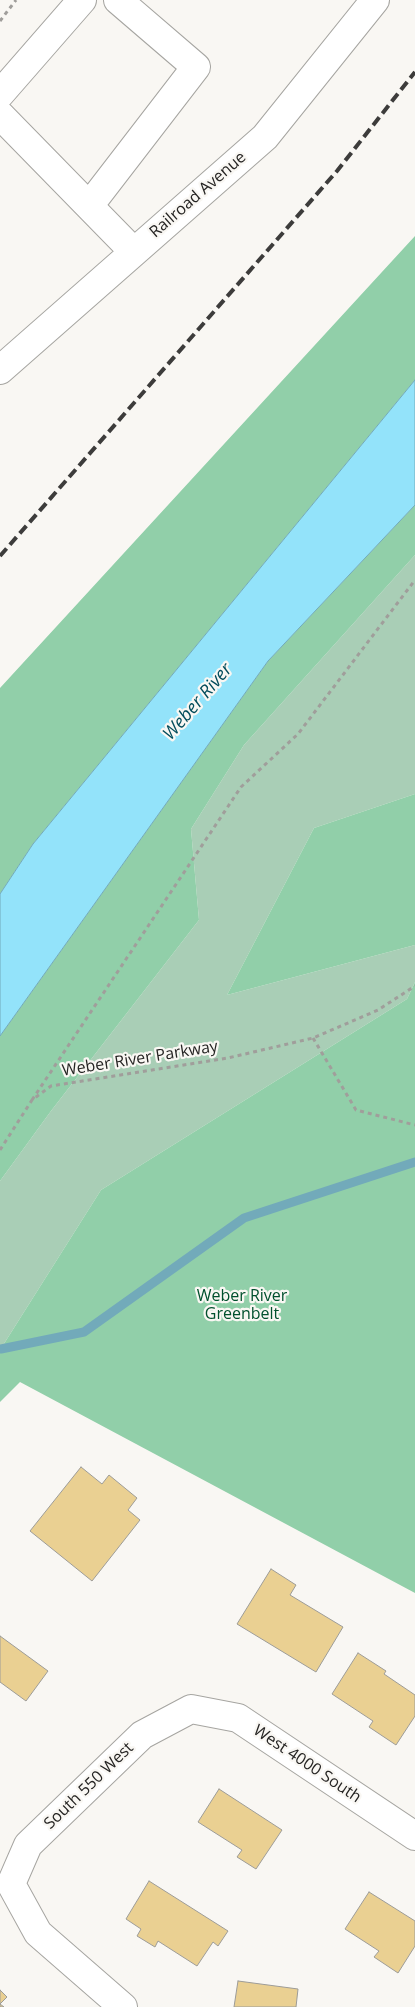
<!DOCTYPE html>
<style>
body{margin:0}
canvas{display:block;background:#f9f7f3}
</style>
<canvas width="415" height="2007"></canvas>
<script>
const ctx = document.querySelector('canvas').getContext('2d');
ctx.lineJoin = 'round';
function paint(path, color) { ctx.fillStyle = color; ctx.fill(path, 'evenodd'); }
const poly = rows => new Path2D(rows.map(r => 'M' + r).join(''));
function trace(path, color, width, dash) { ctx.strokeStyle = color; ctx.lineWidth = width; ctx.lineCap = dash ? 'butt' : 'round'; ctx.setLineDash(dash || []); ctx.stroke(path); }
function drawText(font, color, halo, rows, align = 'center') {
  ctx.font = font + ' "Open Sans",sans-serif'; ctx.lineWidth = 4.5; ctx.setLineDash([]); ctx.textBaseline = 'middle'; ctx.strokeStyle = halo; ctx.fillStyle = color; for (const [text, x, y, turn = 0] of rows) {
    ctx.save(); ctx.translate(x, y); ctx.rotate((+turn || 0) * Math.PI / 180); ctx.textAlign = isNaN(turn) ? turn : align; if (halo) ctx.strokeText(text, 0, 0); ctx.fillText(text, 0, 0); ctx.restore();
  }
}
const green = poly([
 [415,555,415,794,314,828,227,995,415,945,415,982,407,999,101,1190,0,1350,0,1181,51,1111,199,920,191,829,244,745]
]);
const forest = poly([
 [415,236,415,380,33,844,0,894,0,688],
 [415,505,415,555,244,745,191,829,199,920,51,1111,0,1181,0,1036,268,661],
 [415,794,415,945,227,995,314,828],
 [415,982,415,1593,20,1382,0,1402,0,1350,101,1190,407,999]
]);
const water = poly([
 [415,380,415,505,268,661,0,1036,0,894,33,844,415,380]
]);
const stream = poly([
 [1,1349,84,1332,244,1218,415,1162]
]);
const building = poly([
 [81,1467,102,1484,109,1475,137,1498,128,1510,140,1520,92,1581,30,1531,81,1467],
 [271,1569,296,1585,290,1595,343,1627,316,1672,237,1624,271,1569],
 [0,1636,48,1671,26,1701,0,1682,0,1636],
 [358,1653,386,1671,384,1674,415,1695,415,1716,396,1745,369,1727,373,1721,332,1694,358,1653],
 [219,1789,282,1830,256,1869,237,1857,242,1850,198,1822,219,1789],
 [149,1881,228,1931,218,1946,213,1942,197,1966,158,1941,155,1947,137,1936,141,1929,126,1919,149,1881],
 [369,1892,415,1921,415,1946,398,1973,374,1957,379,1951,345,1929,369,1892],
 [238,1981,298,1989,296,2007,234,2007,238,1981],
 [0,1990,7,1997,0,2004,4,2007,0,2007,0,1990]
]);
const path = poly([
 [0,21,16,0],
 [313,1038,356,1110,415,1125],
 [32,1100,241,787,298,734,415,580],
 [0,1150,32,1100,51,1086,228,1058,313,1038,378,1010,415,986]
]);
const minor = poly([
 [0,94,82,0],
 [0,115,134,252],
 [89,206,196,67,118,0],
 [0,370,265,137,375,0],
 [123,2007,38,1933,11,1884,28,1845,142,1735,191,1709,238,1718,415,1836]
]);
const rail = poly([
 [0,556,337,171,415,72]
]);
const streetNames = [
 ["Railroad Avenue",198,195,-41],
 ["Weber River Parkway",140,1059,-9],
 ["West 4000 South",307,1764,34],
 ["South 550 West",89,1786,-44]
];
const parkNames = [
 ["Weber River",242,1296],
 ["Greenbelt",242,1314]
];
const waterNames = [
 ["Weber River",198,702,-49]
];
paint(green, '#a9ceb6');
paint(forest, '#91cfa9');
paint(water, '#93e3fa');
trace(water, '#72aaba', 1);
trace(stream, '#72aaba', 9);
paint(building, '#ead092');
trace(building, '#9d9c98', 1);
trace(minor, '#a6a5a1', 30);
trace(path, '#a09e9b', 3, [4, 4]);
trace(minor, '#fff', 28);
trace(rail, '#3d3c3b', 4, [10, 5]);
drawText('16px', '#252423', '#f9f7f3', streetNames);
drawText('16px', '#00502d', '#f9f7f3', parkNames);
drawText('italic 18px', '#034d5c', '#f9f7f3', waterNames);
</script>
